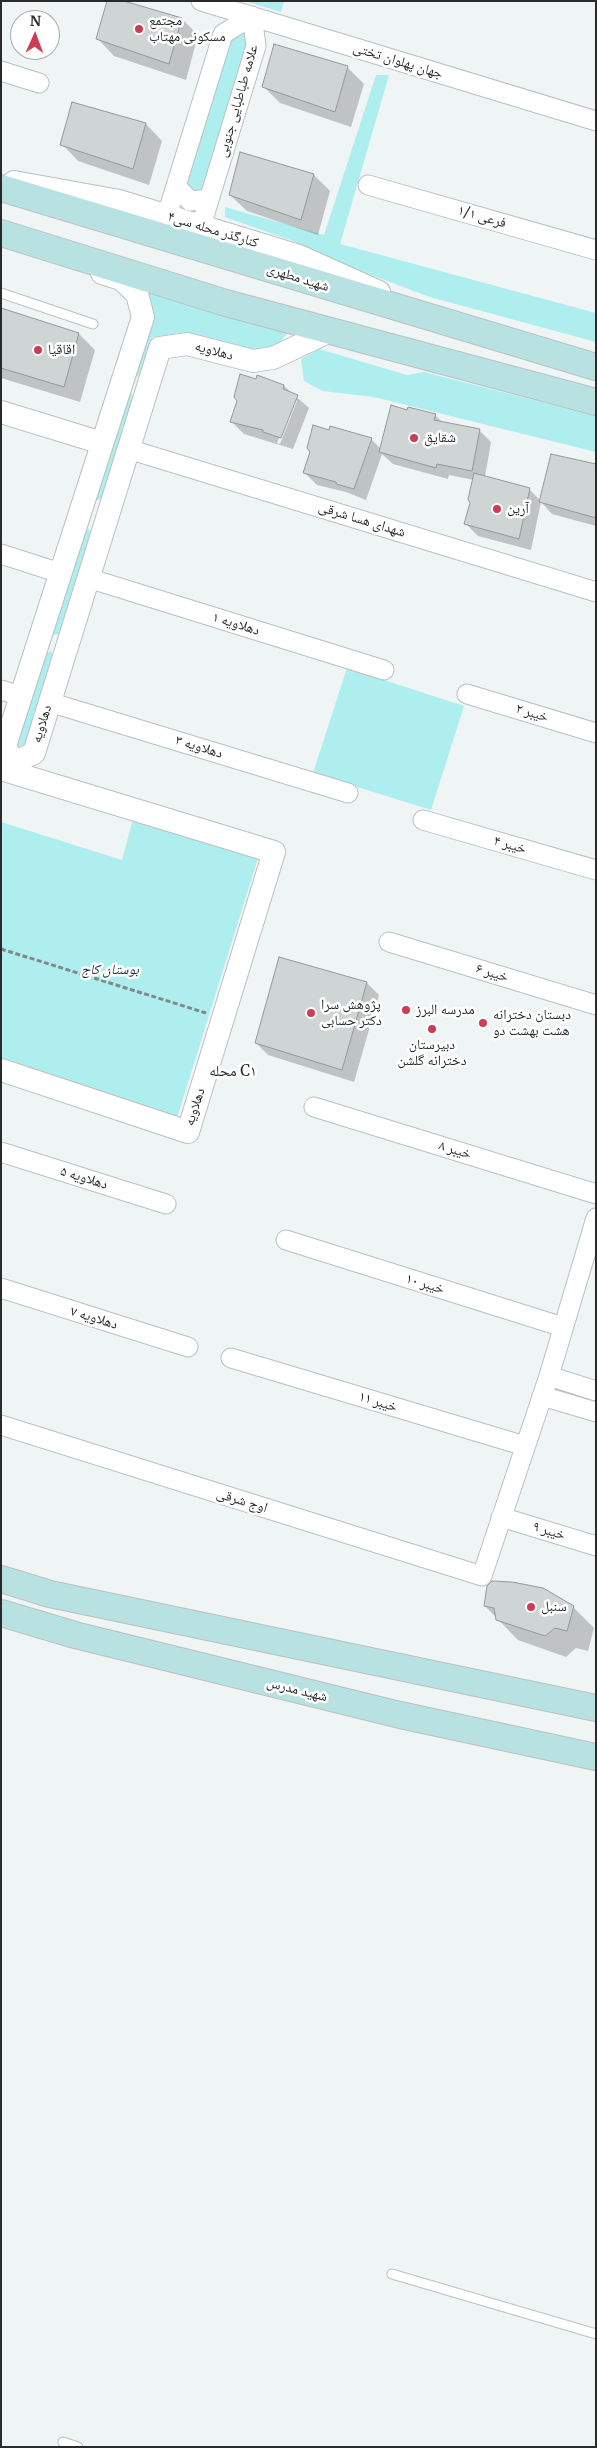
<!DOCTYPE html>
<meta charset="utf-8">
<style>
body{margin:0}
#map{position:relative;width:597px;height:2448px;overflow:hidden;background:#eff4f4;font-family:Merriweather,serif}
canvas{display:block}
.frame{position:absolute;inset:0;border:2px solid #292b2b;pointer-events:none}
.north{position:absolute;left:10px;top:10px;width:50px;height:50px;box-sizing:border-box;background:#fff;border:1px solid #a9aaaa;border-radius:50%;rotate:2deg;font-size:14px;font-weight:700;line-height:20px;text-align:center;color:#292b2b}
.north::after{content:'';display:block;margin:auto;width:18px;height:22px;background:#cc3c53;clip-path:polygon(50% 0,100% 100%,50% 72%,0 100%)}
</style>
<div id="map">
<canvas width="597" height="2448"></canvas>
<div class="frame"></div>
<div class="north">N</div>
</div>
<script>
const ctx = document.querySelector('canvas').getContext('2d');
ctx.lineJoin = 'round';
function paint(path, color) { ctx.fillStyle = color; ctx.fill(path, 'evenodd'); }
const poly = rows => new Path2D(rows.map(r => 'M' + r).join(''));
function trace(path, color, width, dash) { ctx.strokeStyle = color; ctx.lineWidth = width; ctx.lineCap = dash ? 'butt' : 'round'; ctx.setLineDash(dash || []); ctx.stroke(path); }
function drawText(font, color, halo, rows, align = 'center') {
  ctx.font = font + ' Merriweather,"Noto Naskh Arabic",serif'; ctx.lineWidth = 5; ctx.setLineDash([]); ctx.textBaseline = 'middle'; ctx.strokeStyle = halo; ctx.fillStyle = color; for (const [text, x, y, turn = 0] of rows) {
    ctx.save(); ctx.translate(x, y); ctx.rotate((+turn || 0) * Math.PI / 180); ctx.textAlign = isNaN(turn) ? turn : align; if (halo) ctx.strokeText(text, 0, 0); ctx.fillText(text, 0, 0); ctx.restore();
  }
}
const green = poly([
 [244,1,284,1,281,12],
 [249,27,251,45,206,192,191,195,183,183,231,34],
 [376,75,389,75,340,244,596,313,596,342,430,297,334,261,293,241,225,217,225,207,324,235],
 [142,283,291,329,277,346,257,352,177,333,168,339,153,337,138,376,134,378],
 [319,349,407,375,424,372,596,416,596,452,374,397,323,391,304,381,301,359],
 [132,394,135,400,102,499,96,500,124,397],
 [89,529,92,536,59,634,52,635,81,533],
 [51,651,54,658,21,756,11,750,43,655],
 [347,668,464,706,431,810,313,773],
 [133,819,258,858,177,1118,1,1062,1,822,122,860]
]);
const shadow = poly([
 [182,19,198,35,186,80,114,56,98,39],
 [347,67,364,84,351,127,280,103,264,87],
 [72,103,146,124,162,141,149,185,78,161,62,144],
 [314,175,330,191,318,235,247,211,230,195],
 [1,309,79,334,95,350,80,402,1,378],
 [257,380,284,386,309,408,293,449,244,434,232,422],
 [295,399,297,401,280,444,277,443],
 [408,412,435,415,443,423,479,430,491,442,485,477,529,489,541,501,596,466,596,526,552,514,541,502,531,550,478,536,466,524,472,502,474,480,449,475,448,479,393,464,382,454,366,500,346,492,317,485,305,473,330,432,371,439,381,449],
 [280,959,367,983,379,995,354,1082,268,1055,256,1043],
 [485,1606,573,1607,594,1628,588,1651,576,1648,566,1657,518,1640]
]);
const building = poly([
 [107,1,124,1,182,18,169,64,96,39,107,1],
 [274,44,348,66,335,112,262,87,274,44],
 [72,102,146,123,133,169,60,145,72,102],
 [240,152,314,174,301,220,229,195,240,152],
 [1,308,79,333,64,387,1,368,1,308],
 [240,374,256,379,257,375,284,385,283,389,298,395,281,438,263,432,263,430,230,422,237,401,234,397,240,374],
 [391,405,407,410,408,407,436,414,434,420,480,429,472,471,437,464,436,468,379,452,391,405],
 [313,425,329,430,330,426,372,438,354,489,336,484,336,482,303,473,310,452,307,448,313,425],
 [551,454,596,464,596,518,539,502,551,454],
 [474,473,530,488,519,539,464,524,470,503,468,499,474,473],
 [279,957,367,982,342,1070,255,1043,279,957],
 [492,1581,512,1582,543,1588,574,1606,567,1631,555,1628,545,1636,496,1620,494,1608,484,1606,487,1586,492,1581]
]);
const path = poly([
 [1,949,206,1013]
]);
const service = poly([
 [1,293,93,324],
 [392,2274,596,2334],
 [63,2442,78,2447]
]);
const minor = poly([
 [201,1,596,121],
 [1,71,39,83],
 [368,185,596,250],
 [176,186,190,201,209,199],
 [167,215,223,34,252,16],
 [201,226,256,46,252,16],
 [128,449,596,592],
 [1,554,60,573],
 [88,578,384,670],
 [1,690,21,696],
 [467,694,596,733],
 [49,702,348,793],
 [423,820,596,870],
 [389,942,596,1005],
 [314,1107,596,1194],
 [1,1152,166,1204],
 [286,1240,563,1327],
 [1,1288,188,1347],
 [231,1358,525,1446],
 [549,1376,596,1391],
 [542,1396,596,1412],
 [1,1425,482,1576,549,1376,596,1218],
 [501,1517,596,1546]
]);
const tertiary = poly([
 [14,182,119,201,299,256,379,292],
 [1,412,102,443],
 [13,763,5,746,143,317,137,294,121,279,102,273],
 [13,763,34,753,160,348,187,344,253,361,273,358,330,331],
 [1,769,274,852,188,1132,1,1070]
]);
const secondary = poly([
 [1,188,596,367],
 [1,233,226,303,596,402],
 [1,1579,50,1594,596,1708],
 [1,1613,75,1635,400,1715,596,1757]
]);
const markers = [
 [139,29,5,"#cc3c53"],
 [38,350,5,"#cc3c53"],
 [414,438,5,"#cc3c53"],
 [497,509,5,"#cc3c53"],
 [406,1010,5,"#cc3c53"],
 [311,1013,5,"#cc3c53"],
 [483,1023,5,"#cc3c53"],
 [432,1029,5,"#cc3c53"],
 [531,1607,5,"#cc3c53"]
];
const poiNames = [
 ["مجتمع",149,21],
 ["مسکونی مهتاب",149,37],
 ["اقاقیا",48,350],
 ["شقایق",424,438],
 ["آرین",507,509],
 ["پژوهش سرا",321,1005],
 ["دکتر حسابی",321,1021],
 ["مدرسه البرز",416,1010],
 ["دبستان دخترانه",493,1015],
 ["هشت بهشت دو",493,1031],
 ["دبیرستان",432,1045,"center"],
 ["دخترانه گلشن",432,1061,"center"],
 ["سنبل",541,1607]
];
const streetNames = [
 ["جهان پهلوان تختی",398,61,17],
 ["علامه طباطبایی جنوبی",238,101,-74],
 ["فرعی ۱/۱",482,217,16],
 ["کنارگذر محله سی۴",213,230,17],
 ["شهید مطهری",298,278,17],
 ["دهلاویه",214,351,15],
 ["شهدای هسا شرقی",362,520,17],
 ["دهلاویه ۱",236,624,17],
 ["خیبر ۲",532,713,17],
 ["دهلاویه",42,724,-73],
 ["دهلاویه ۳",199,747,17],
 ["خیبر ۴",510,845,16],
 ["خیبر ۶",492,973,17],
 ["دهلاویه",195,1107,-72],
 ["خیبر ۸",455,1150,17],
 ["دهلاویه ۵",84,1178,17],
 ["خیبر ۱۰",425,1284,17],
 ["دهلاویه ۷",94,1318,17],
 ["خیبر ۱۱",378,1402,17],
 ["اوج شرقی",242,1501,17],
 ["خیبر ۹",549,1531,17],
 ["شهید مدرس",297,1690,14]
];
const parkNames = [
 ["بوستان کاج",110,970]
];
const neighbourhoodNames = [
 ["محله C۱",233,1072]
];
paint(green, '#aeeeee');
paint(shadow, '#0003');
paint(building, '#cfd4d4');
trace(building, '#949898', 1);
trace(service, '#bbc0c0', 11);
trace(minor, '#bbc0c0', 21);
trace(tertiary, '#bbc0c0', 24);
trace(secondary, '#bbc0c0', 28);
trace(path, '#838787', 3, [5, 2.5]);
trace(service, '#fff', 9);
trace(minor, '#fff', 19);
trace(tertiary, '#fff', 22);
trace(secondary, '#b8e1e1', 26);
for (const [x, y, r, color] of markers) { const dot = new Path2D(); dot.arc(x, y, r, 0, 2 * Math.PI); ctx.fillStyle = color; ctx.fill(dot); trace(dot, '#fff', 2); }
drawText('14px', '#292b2b', '#fff', poiNames, 'left');
drawText('14px', '#292b2b', '#fff', streetNames);
drawText('italic 14px', '#192e2e', '#fff', parkNames);
drawText('15px', '#292c2c', '#fff', neighbourhoodNames);
</script>
